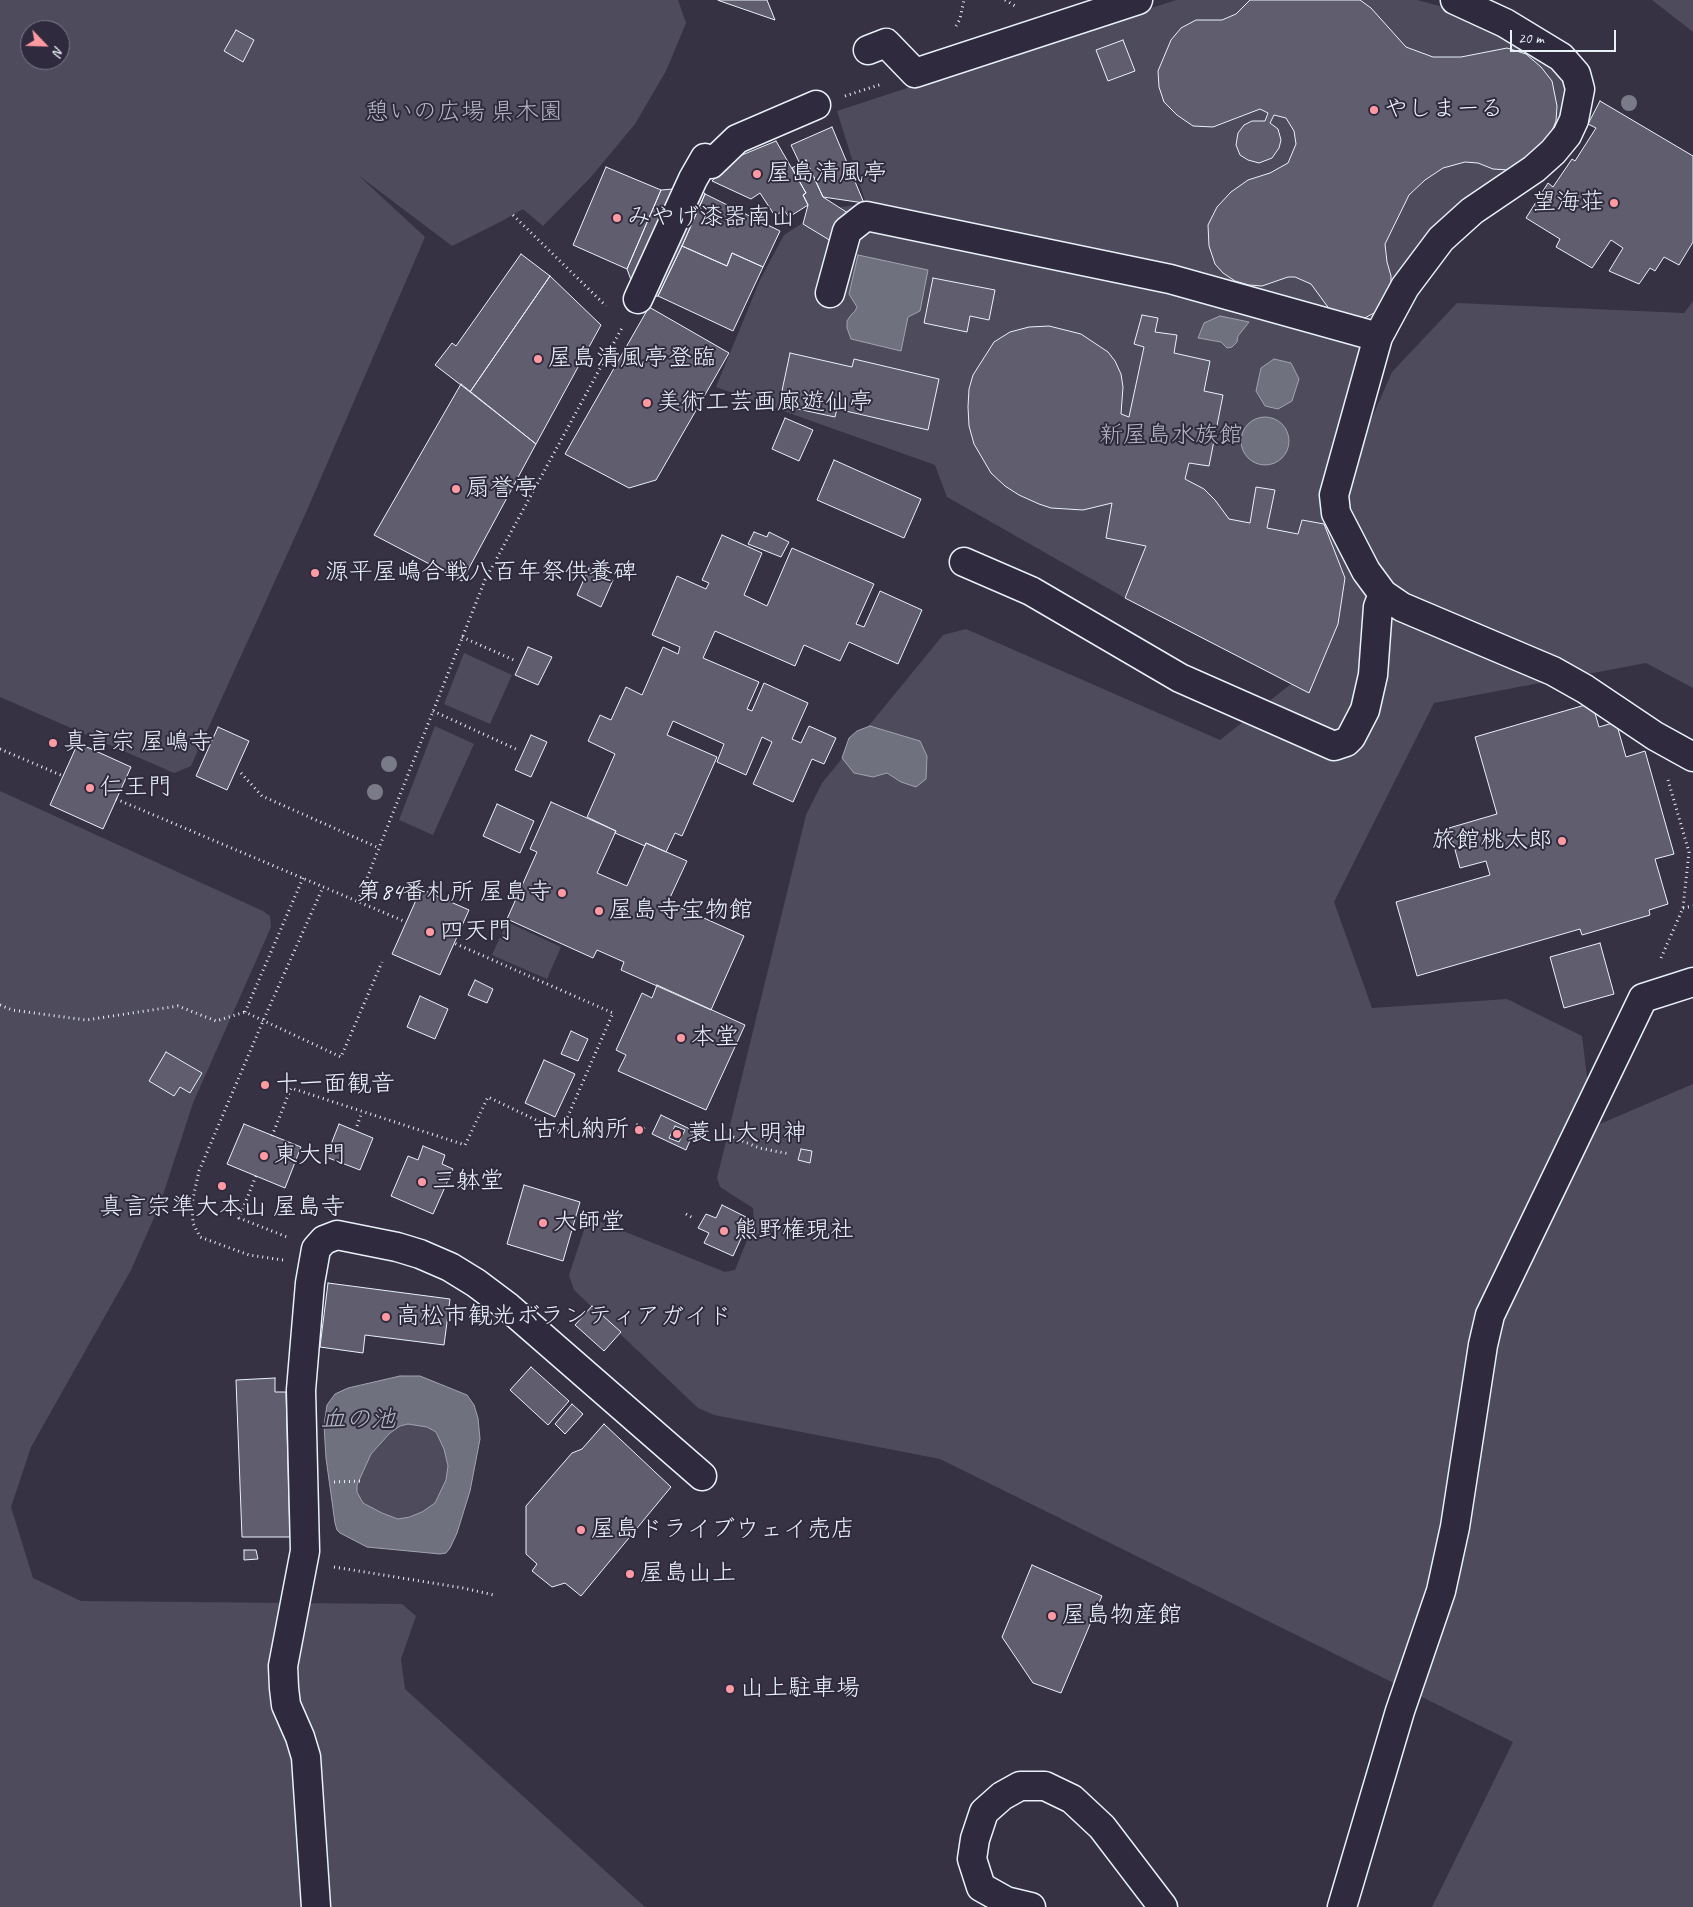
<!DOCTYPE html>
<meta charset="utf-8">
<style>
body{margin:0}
#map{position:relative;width:1693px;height:1907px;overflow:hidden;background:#363244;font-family:Caveat,sans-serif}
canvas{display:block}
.north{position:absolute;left:20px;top:20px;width:50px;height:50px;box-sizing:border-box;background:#2f2a3d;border:1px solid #797a88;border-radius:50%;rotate:114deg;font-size:14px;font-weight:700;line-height:20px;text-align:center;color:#e8f1f8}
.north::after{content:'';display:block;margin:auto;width:18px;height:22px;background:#ff9aa2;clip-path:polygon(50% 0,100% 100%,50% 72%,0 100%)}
.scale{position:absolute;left:1510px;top:30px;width:106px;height:22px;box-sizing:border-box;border:2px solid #e8f1f8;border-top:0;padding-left:6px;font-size:15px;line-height:18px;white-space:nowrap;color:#e8f1f8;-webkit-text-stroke:4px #2f2a3d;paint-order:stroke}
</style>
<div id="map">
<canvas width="1693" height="1907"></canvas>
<div class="north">N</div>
<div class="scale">20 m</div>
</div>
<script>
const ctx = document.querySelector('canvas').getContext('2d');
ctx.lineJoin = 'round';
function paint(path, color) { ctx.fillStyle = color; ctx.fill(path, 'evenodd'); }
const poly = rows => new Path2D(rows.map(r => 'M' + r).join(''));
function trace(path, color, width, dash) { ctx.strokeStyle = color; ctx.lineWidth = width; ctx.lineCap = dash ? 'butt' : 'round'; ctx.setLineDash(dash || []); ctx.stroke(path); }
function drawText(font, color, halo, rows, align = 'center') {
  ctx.font = font + ' Caveat,"Klee One",sans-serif'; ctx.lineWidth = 4; ctx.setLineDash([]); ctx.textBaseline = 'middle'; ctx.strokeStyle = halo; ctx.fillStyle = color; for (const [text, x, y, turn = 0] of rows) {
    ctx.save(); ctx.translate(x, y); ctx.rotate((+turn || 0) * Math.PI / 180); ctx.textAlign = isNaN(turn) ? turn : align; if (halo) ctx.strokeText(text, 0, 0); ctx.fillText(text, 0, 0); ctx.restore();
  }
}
const green = poly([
 [0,0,678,0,686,23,666,71,635,124,591,177,543,226,523,209,502,221,452,246,358,175,425,237,304,517,191,766,174,773,0,697],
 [30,30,60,30,60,60,30,60],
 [1176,0,1417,0,1458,11,1547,60,1569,82,1565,125,1513,173,1359,345,1363,356,1346,477,1392,372,1457,303,1684,313,1693,301,1693,688,1646,663,1434,703,1334,902,1372,1008,1507,999,1582,1036,1593,1127,1693,1084,1693,1907,1432,1907,1513,1742,940,1459,714,1415,698,1408,574,1290,569,1275,585,1227,596,1220,725,1272,735,1270,754,1223,753,1208,720,1187,717,1178,806,815,822,783,943,635,966,629,1220,740,1291,684,1125,598,947,497,935,465,716,387,760,280,784,235,825,209,866,204,837,111],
 [1652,0,1693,0,1693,32],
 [464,653,512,675,490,724,444,704],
 [435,726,474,744,433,835,399,820],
 [0,791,263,911,270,916,271,927,193,1103,160,1204,131,1270,31,1447,11,1507,33,1578,81,1601,402,1604,416,1616,401,1659,405,1689,645,1907,0,1907],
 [507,922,561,947,547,979,492,955],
 [408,1424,427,1427,436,1432,444,1449,448,1466,446,1480,435,1503,422,1512,398,1519,382,1513,363,1503,357,1492,357,1485,371,1454,390,1433,400,1426]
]);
const water = poly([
 [858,255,928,270,920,311,908,317,901,351,851,339,847,328,847,321,851,315,855,311,857,307,849,294,858,255],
 [1220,316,1249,322,1238,336,1237,342,1232,347,1227,348,1221,342,1198,338,1204,323,1220,316],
 [1274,359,1291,363,1299,379,1292,401,1278,409,1265,406,1256,391,1261,368,1274,359],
 '1241 441a24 24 0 1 1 48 0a24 24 0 1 1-48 0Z',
 [870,726,920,741,927,756,926,779,916,787,901,782,887,773,873,777,854,773,842,758,849,738,857,731,870,726],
 [400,1376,420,1376,467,1395,474,1405,478,1418,480,1439,470,1491,457,1533,450,1548,446,1553,440,1554,367,1547,340,1533,337,1530,335,1523,326,1458,324,1425,327,1405,335,1394,348,1388,400,1376],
 [408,1424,427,1427,436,1432,444,1449,448,1466,446,1480,435,1503,422,1512,409,1517,398,1519,382,1513,363,1503,357,1492,357,1485,371,1454,390,1433,400,1426,408,1424]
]);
const building = poly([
 [718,0,767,0,775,20,720,1,718,0],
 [1250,0,1360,0,1371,8,1406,47,1433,57,1461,57,1507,48,1526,54,1541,67,1552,81,1557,106,1556,121,1550,136,1536,153,1508,170,1493,169,1478,163,1465,162,1443,168,1425,180,1409,195,1385,244,1387,262,1391,276,1391,288,1376,312,1359,321,1333,314,1311,284,1295,277,1288,277,1262,286,1249,285,1235,281,1223,273,1215,264,1209,246,1208,225,1217,207,1231,192,1248,180,1270,173,1288,163,1296,144,1294,131,1286,118,1274,115,1270,123,1278,129,1281,140,1279,148,1272,158,1259,163,1248,160,1240,155,1236,145,1238,133,1244,125,1252,121,1265,121,1268,113,1260,109,1213,127,1193,126,1177,115,1164,102,1159,87,1158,71,1171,40,1181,28,1196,20,1222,20,1236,14,1250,0],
 [236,30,254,40,243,62,224,51,236,30],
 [1123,40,1135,71,1108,81,1096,50,1123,40],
 [1600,101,1693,156,1693,242,1679,265,1664,257,1655,271,1650,268,1639,284,1609,271,1623,248,1611,240,1592,268,1556,247,1560,239,1526,218,1548,183,1553,187,1572,159,1575,161,1596,128,1588,124,1600,101],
 [832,127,864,203,823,197,806,160,800,164,791,145,832,127],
 [776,141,806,193,803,195,808,205,789,217,784,210,775,216,760,193,751,199,712,181,737,157,776,141],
 [806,160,823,197,854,217,836,244,803,224,808,205,803,195,806,193,792,168,806,160],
 [606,167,661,190,627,269,573,245,606,167],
 [693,179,705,194,682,246,658,296,638,299,627,269,661,190,673,189,693,179],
 [705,194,780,231,763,267,732,253,727,266,682,246,705,194],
 [682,246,727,266,732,253,763,267,733,331,658,296,682,246],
 [521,254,550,276,470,392,435,365,452,343,456,346,521,254],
 [550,276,601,325,536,444,470,392,550,276],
 [933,278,995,290,989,320,970,316,967,332,924,323,933,278],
 [649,307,729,353,656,480,629,488,565,454,649,307],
 [1142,315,1158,318,1155,332,1177,335,1174,353,1210,361,1204,391,1223,395,1209,466,1189,463,1185,479,1204,489,1215,500,1229,519,1250,523,1256,487,1275,490,1267,528,1298,534,1302,520,1324,524,1345,578,1338,624,1309,693,1125,598,1146,546,1106,538,1112,503,1083,510,1051,508,1039,504,1019,495,1005,486,991,473,974,444,969,426,968,407,969,389,973,375,994,342,1010,332,1029,327,1049,326,1081,334,1108,352,1115,361,1121,374,1123,387,1121,414,1129,417,1144,347,1134,344,1142,315],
 [790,353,852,367,854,359,939,379,928,430,837,409,835,417,779,405,790,353],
 [461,384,536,444,462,581,374,535,461,384],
 [785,418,813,430,799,461,772,449,785,418],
 [834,460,921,499,904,538,817,500,834,460],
 [754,532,767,537,769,532,789,542,781,557,748,544,754,532],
 [722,535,762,553,744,595,767,606,792,548,874,584,856,624,864,627,880,591,922,610,898,664,849,642,840,661,804,645,795,666,715,631,703,658,759,682,747,709,752,711,764,683,808,703,792,739,801,743,809,726,836,738,824,764,812,759,793,802,753,784,772,742,762,737,746,775,717,762,724,744,673,721,667,735,717,757,682,836,675,833,666,852,646,843,645,846,615,833,616,831,587,817,615,754,588,741,600,715,611,720,626,687,642,695,663,647,678,654,680,647,652,635,677,576,706,589,709,583,702,580,722,535],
 [589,568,613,580,601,607,577,595,589,568],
 [528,647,552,657,538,685,515,675,528,647],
 [1592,703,1599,727,1616,722,1626,757,1645,751,1674,854,1655,859,1668,904,1649,910,1650,915,1582,935,1580,929,1417,976,1396,902,1490,875,1486,861,1460,868,1449,828,1497,814,1475,737,1592,703],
 [218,727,249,741,227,790,196,776,218,727],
 [531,735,547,742,531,777,515,770,531,735],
 [78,743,131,767,103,829,50,805,78,743],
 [551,802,616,831,597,873,627,886,646,843,687,861,668,902,744,936,711,1010,621,970,624,962,597,950,593,958,507,919,537,852,530,849,551,802],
 [497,804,534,821,520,853,483,836,497,804],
 [421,889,469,910,440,975,392,954,421,889],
 [1600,943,1614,994,1564,1008,1550,957,1600,943],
 [475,980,493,989,487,1003,468,995,475,980],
 [657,985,745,1025,706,1110,618,1071,626,1055,616,1050,642,993,652,998,657,985],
 [420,996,448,1009,435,1039,407,1027,420,996],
 [571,1031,588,1039,578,1061,561,1054,571,1031],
 [166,1052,202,1073,190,1093,180,1087,174,1096,149,1081,166,1052],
 [544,1060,575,1074,555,1117,525,1103,544,1060],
 [661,1115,694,1131,686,1150,652,1134,661,1115],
 [244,1124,301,1147,285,1188,227,1164,244,1124],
 [339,1124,373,1138,360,1170,326,1157,339,1124],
 [637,1124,645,1128,641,1135,634,1131,637,1124],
 [675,1126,685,1130,679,1142,669,1138,675,1126],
 [423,1146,445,1155,442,1164,453,1169,433,1214,391,1196,408,1156,418,1160,423,1146],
 [801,1149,812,1151,810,1163,798,1160,801,1149],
 [524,1185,580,1202,563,1261,507,1244,524,1185],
 [722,1205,750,1219,733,1256,704,1243,709,1233,698,1228,706,1214,716,1218,722,1205],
 [328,1283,450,1299,444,1345,365,1335,363,1353,320,1347,328,1283],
 [592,1306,621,1332,604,1351,575,1325,592,1306],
 [531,1367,569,1401,548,1425,510,1390,531,1367],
 [275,1378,275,1392,286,1392,290,1537,242,1537,236,1380,275,1378],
 [572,1404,583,1414,565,1434,555,1424,572,1404],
 [604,1424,671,1487,581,1596,565,1583,552,1587,532,1571,537,1564,526,1554,526,1506,572,1453,582,1449,604,1424],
 [244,1550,256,1550,258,1559,244,1560,244,1550],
 [1032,1565,1102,1596,1061,1693,1033,1683,1002,1637,1032,1565]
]);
const path = poly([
 [1005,0,1015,6],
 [956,26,960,19,964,0],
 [845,96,882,84],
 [513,215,606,306],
 [462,637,516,661],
 [433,711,518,750],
 [0,749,63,776],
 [241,773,262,796,379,848],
 [116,799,406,922],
 [303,878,245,1012,341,1057,382,962],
 [358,901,485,580,623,326],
 [1683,908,1693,906],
 [1661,958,1683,908,1689,852,1668,780],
 [0,1005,12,1010,86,1020,178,1006,216,1021,245,1012],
 [357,1126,362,1112],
 [724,1133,759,1148,790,1154],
 [272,1136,291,1088,465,1145,488,1097,561,1132,613,1013,454,943],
 [256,1176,239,1218,287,1237],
 [686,1214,693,1218],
 [283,1260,249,1255,200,1237,193,1223,192,1203,199,1171,263,1021,323,887],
 [334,1482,362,1481],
 [334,1567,463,1588,494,1595]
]);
const minor = poly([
 [1455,0,1505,23,1561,57,1576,74,1580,89,1574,120,1567,135,1553,152,1534,169,1472,211,1441,239,1405,287,1378,337,1334,495,1336,513,1366,571,1383,594,1402,607,1553,671,1585,689,1655,736,1693,757],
 [868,50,886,43,915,73,1138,0],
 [830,293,847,231,866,216,1170,279,1378,337],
 [638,299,693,179,705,158,711,164,737,139,816,105],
 [964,562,1031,591,1180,678,1334,746,1346,742,1351,737,1365,710,1373,675,1378,607,1383,594],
 [316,1907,306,1757,300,1737,286,1705,284,1688,283,1666,305,1551,301,1390,310,1283,316,1249,324,1240,337,1235,397,1247,420,1254,450,1267,476,1283,508,1307,702,1476],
 [1031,1907,1006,1901,981,1887,972,1859,975,1839,984,1812,1002,1796,1020,1786,1045,1786,1072,1799,1102,1827,1163,1907],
 [1342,1907,1400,1711,1441,1591,1455,1527,1483,1345,1490,1315,1643,998,1693,982]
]);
const trees = [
 [1629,103],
 [389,764],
 [375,792]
];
const markers = [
 [1374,110,5,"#ff9aa2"],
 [757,174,5,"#ff9aa2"],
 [1614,203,5,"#ff9aa2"],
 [617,218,5,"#ff9aa2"],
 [538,359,5,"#ff9aa2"],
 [647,403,5,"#ff9aa2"],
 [456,489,5,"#ff9aa2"],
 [315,573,5,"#ff9aa2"],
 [53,743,5,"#ff9aa2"],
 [90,788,5,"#ff9aa2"],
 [1562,841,5,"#ff9aa2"],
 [562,893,5,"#ff9aa2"],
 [599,911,5,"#ff9aa2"],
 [430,932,5,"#ff9aa2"],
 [681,1038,5,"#ff9aa2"],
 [265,1085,5,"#ff9aa2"],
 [639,1130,5,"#ff9aa2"],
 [677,1134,5,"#ff9aa2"],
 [264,1156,5,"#ff9aa2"],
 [422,1182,5,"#ff9aa2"],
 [222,1186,5,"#ff9aa2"],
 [543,1223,5,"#ff9aa2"],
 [724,1231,5,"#ff9aa2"],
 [386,1317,5,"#ff9aa2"],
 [581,1530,5,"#ff9aa2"],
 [630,1574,5,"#ff9aa2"],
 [1052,1616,5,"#ff9aa2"],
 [730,1689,5,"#ff9aa2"]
];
const poiNames = [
 ["やしまーる",1384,110],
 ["屋島清風亭",767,174],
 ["望海荘",1604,203,"right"],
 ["みやげ漆器南山",627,218],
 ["屋島清風亭登臨",548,359],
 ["美術工芸画廊遊仙亭",657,403],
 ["扇誉亭",466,489],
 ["源平屋嶋合戦八百年祭供養碑",325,573],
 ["真言宗 屋嶋寺",63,743],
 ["仁王門",100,788],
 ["旅館桃太郎",1552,841,"right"],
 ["第84番札所 屋島寺",552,893,"right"],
 ["屋島寺宝物館",609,911],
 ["四天門",440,932],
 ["本堂",691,1038],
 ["十一面観音",275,1085],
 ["古札納所",629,1130,"right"],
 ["蓑山大明神",687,1134],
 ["東大門",274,1156],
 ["三躰堂",432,1182],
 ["真言宗準大本山 屋島寺",222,1208,"center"],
 ["大師堂",553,1223],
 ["熊野権現社",734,1231],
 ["高松市観光ボランティアガイド",396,1317],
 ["屋島ドライブウェイ売店",591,1530],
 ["屋島山上",640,1574],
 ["屋島物産館",1062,1616],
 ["山上駐車場",740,1689]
];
const parkNames = [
 ["憩いの広場 県木園",464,113],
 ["新屋島水族館",1171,436]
];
const waterNames = [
 ["血の池",358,1420]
];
paint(green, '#4d4b5c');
paint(water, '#70717f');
trace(water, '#a0a4af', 1);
paint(building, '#605e6e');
trace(building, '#e8f1f8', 1);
trace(minor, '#e8f1f8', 31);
trace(path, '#e8f1f8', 3, [1, 4]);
trace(minor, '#2f2a3d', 28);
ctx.fillStyle = '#7a7b89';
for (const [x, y] of trees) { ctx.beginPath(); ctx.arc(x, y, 8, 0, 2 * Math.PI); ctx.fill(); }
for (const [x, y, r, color] of markers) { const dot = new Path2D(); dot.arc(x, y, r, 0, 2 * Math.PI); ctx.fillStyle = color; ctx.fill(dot); trace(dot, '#2f2a3d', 2); }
drawText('24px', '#e8f1f8', '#2f2a3d', poiNames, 'left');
drawText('24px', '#b2b7c1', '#2f2a3d', parkNames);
drawText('italic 25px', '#b2b7c2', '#2f2a3d', waterNames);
</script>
